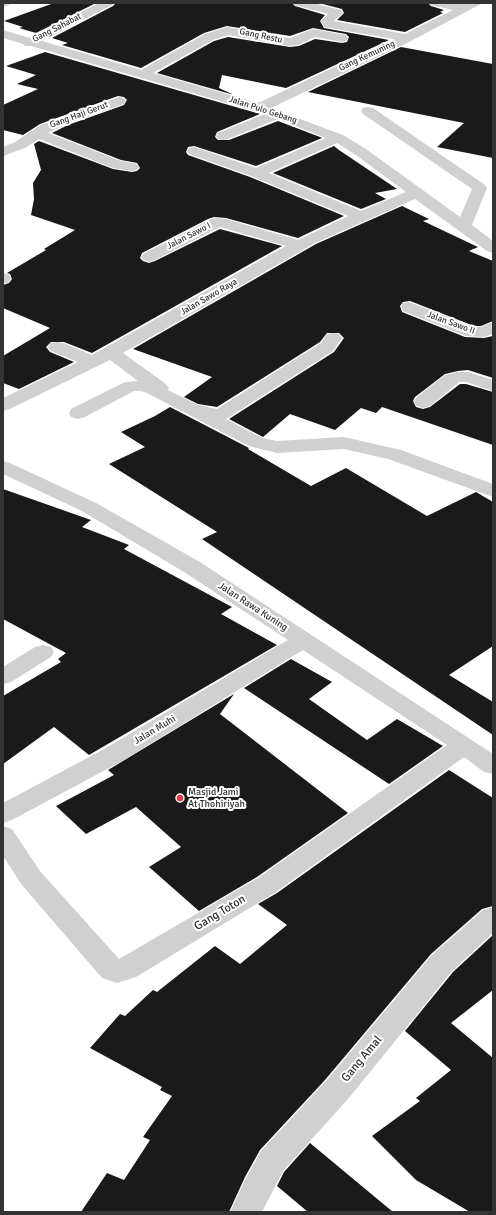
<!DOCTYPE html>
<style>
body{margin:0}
#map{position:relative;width:496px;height:1215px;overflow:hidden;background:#fff;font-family:Signika,sans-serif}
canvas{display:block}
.frame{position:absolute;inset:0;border:4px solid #333;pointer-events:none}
</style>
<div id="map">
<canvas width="496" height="1215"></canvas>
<div class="frame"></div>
</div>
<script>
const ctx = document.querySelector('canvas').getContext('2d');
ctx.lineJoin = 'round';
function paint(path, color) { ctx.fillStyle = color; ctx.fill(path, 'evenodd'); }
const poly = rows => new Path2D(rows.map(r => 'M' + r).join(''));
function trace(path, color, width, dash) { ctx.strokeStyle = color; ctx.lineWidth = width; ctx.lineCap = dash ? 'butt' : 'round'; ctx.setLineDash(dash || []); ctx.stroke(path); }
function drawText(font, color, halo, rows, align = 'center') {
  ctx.font = font + ' Signika,sans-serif'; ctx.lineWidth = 4; ctx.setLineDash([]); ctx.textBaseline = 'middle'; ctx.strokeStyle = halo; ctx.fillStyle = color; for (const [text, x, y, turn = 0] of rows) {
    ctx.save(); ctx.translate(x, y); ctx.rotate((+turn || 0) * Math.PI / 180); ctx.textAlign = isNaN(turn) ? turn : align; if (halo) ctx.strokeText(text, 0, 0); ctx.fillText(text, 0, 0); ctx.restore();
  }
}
const building = poly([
 [54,3,96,3,36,33,19,28,23,27,4,21],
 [116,3,292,3,295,6,325,15,320,21,324,28,389,40,286,88,222,75,219,88,234,95,157,73,214,41,228,37,290,47,299,46,315,39,342,43,347,42,349,37,346,34,313,28,290,36,227,26,204,33,141,68,62,45,68,43,52,38,113,6],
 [319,3,428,3,431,6,444,10,440,12,443,13,405,32,337,20,344,13,342,9],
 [401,47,493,64,493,158,437,147,464,123,308,92],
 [45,52,260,114,217,132,215,137,218,140,229,140,278,121,320,137,322,138,256,166,194,146,188,147,186,152,188,155,250,177,344,216,298,238,226,218,214,217,208,219,142,253,140,258,143,261,149,263,155,261,220,229,282,246,92,353,64,342,51,342,46,347,50,352,74,362,19,389,3,383,3,356,50,328,3,308,3,285,9,283,12,279,10,274,7,273,46,250,44,249,75,230,31,215,34,199,33,183,41,170,34,144,39,141,113,169,132,172,137,171,140,168,137,163,121,160,52,133,68,125,124,105,127,100,124,97,118,96,40,124,23,135,3,130,3,105,38,89,17,84,36,75,6,66],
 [334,146,339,150,397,189,375,193,386,199,361,209,273,173],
 [402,206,429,219,423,221,478,247,469,251,493,261,493,321,481,326,474,326,410,301,403,302,400,306,402,312,465,337,484,338,493,336,493,378,468,370,458,371,445,374,415,397,413,401,416,407,423,409,430,407,460,384,466,384,493,392,493,445,382,407,376,413,361,408,335,430,290,414,263,437,229,419,334,352,344,338,339,333,327,333,320,342,217,407,198,404,184,397,212,377,133,349,316,244],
 [170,407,249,448,248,449,311,486,346,468,427,516,476,492,493,502,493,646,449,675,493,702,493,735,202,539,217,532,109,464,145,447,121,432,155,416],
 [3,489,91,520,82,527,129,545,124,549,232,607,221,614,277,645,89,755,54,727,3,764,3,696,61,662,58,659,66,653,3,619],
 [291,659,332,682,309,699,367,740,397,719,443,746,389,784,244,688],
 [234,694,220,714,348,813,257,877,199,911,149,867,181,847,136,807,86,834,56,806,114,775,108,770],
 [449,770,493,798,493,906,482,909,431,954,325,1080,260,1150,245,1177,229,1212,81,1212,107,1173,124,1180,150,1140,143,1137,172,1096,160,1090,162,1087,90,1048,120,1014,125,1016,153,990,157,992,215,946,240,964,287,925,258,904,277,893],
 [493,935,493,990,451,1023,493,1058,493,1212,470,1212,416,1180,372,1136,420,1101,416,1098,451,1070,405,1031,453,972],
 [310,1143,393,1212,308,1212,277,1186,284,1172]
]);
const minor = poly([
 [3,3,11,3,9,5,3,7,3,3],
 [99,3,114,3,112,5,42,41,141,70,205,34,227,27,290,38,313,29,346,35,348,38,346,41,342,42,315,37,298,45,290,46,228,35,213,40,153,73,258,103,394,39,324,27,321,21,328,14,295,5,293,3,313,3,341,10,343,13,334,21,405,34,453,10,431,5,429,3,463,4,481,3,479,5,411,41,271,108,343,135,366,149,460,217,472,189,363,114,361,111,363,108,368,107,373,108,485,185,487,188,472,225,493,241,493,253,487,251,415,199,315,243,123,353,166,384,169,388,168,390,198,405,217,409,321,343,327,334,333,333,339,334,342,338,333,351,226,419,262,438,277,441,344,437,401,450,493,484,493,497,388,459,344,449,277,453,249,446,145,392,140,391,134,391,85,417,78,419,71,417,69,413,71,409,125,382,138,381,110,360,10,409,3,411,3,398,78,362,51,351,48,347,51,343,57,342,63,343,92,355,286,246,220,227,155,260,149,262,143,260,141,257,143,254,209,220,214,218,226,219,298,240,348,216,251,176,189,154,187,151,189,148,194,147,256,168,326,138,278,119,228,139,223,140,218,139,216,136,218,133,265,114,31,46,25,46,23,44,3,38,3,30,30,38,99,3],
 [337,143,356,155,406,192,361,211,269,173,337,143],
 [119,97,124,98,126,101,124,104,67,124,48,133,121,161,137,164,139,167,137,170,132,171,113,168,39,139,25,148,3,156,3,147,15,142,41,125,119,97],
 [3,273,9,275,11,278,9,282,3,284,3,273],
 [409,302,474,327,481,327,493,322,493,334,484,337,466,336,403,311,401,307,403,303,409,302],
 [458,372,468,372,493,380,493,391,466,382,459,382,430,406,423,408,416,406,414,402,416,398,445,375,458,372],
 [3,461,10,463,96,503,200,562,493,754,493,774,484,772,464,757,276,892,136,977,117,983,102,978,22,885,3,856,3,826,12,829,40,871,119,959,258,878,447,745,303,650,124,760,12,820,3,823,3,803,106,748,288,640,184,572,82,511,3,474,3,461],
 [43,645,51,647,54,652,51,657,11,682,3,684,3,667,35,647,43,645],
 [493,907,493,933,452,971,348,1099,283,1171,262,1212,230,1212,246,1178,261,1151,326,1081,432,955,483,910,493,907]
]);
const markers = [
 [180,798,4,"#e63946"]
];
const farStreetnames = [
 ["Gang Sahabat",57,28,-27],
 ["Gang Restu",261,36,12],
 ["Gang Kemuning",367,56,-25],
 ["Jalan Pulo Gebang",263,110,18],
 ["Gang Haji Gerut",79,115,-20],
 ["Jalan Sawo I",189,236,-27],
 ["Jalan Sawo Raya",209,297,-30],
 ["Jalan Sawo II",451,323,20]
];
const streetNames = [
 ["Jalan Rawa Kuning",253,607,33],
 ["Jalan Muhi",155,730,-31]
];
const poiNames = [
 ["Masjid Jami",188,792],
 ["At Thohiriyah",188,804]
];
const nearStreetnames = [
 ["Gang Toton",220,913,-31],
 ["Gang Amal",362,1059,-50]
];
paint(building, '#1a1a1a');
paint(minor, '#d0d0d0');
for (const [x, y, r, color] of markers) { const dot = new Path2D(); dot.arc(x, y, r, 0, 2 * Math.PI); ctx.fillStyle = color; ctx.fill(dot); trace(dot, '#fff', 1.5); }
drawText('9px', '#333', '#fff', farStreetnames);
drawText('10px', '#333', '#fff', streetNames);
drawText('10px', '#333', '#fff', poiNames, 'left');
drawText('12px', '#333', '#fff', nearStreetnames);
</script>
